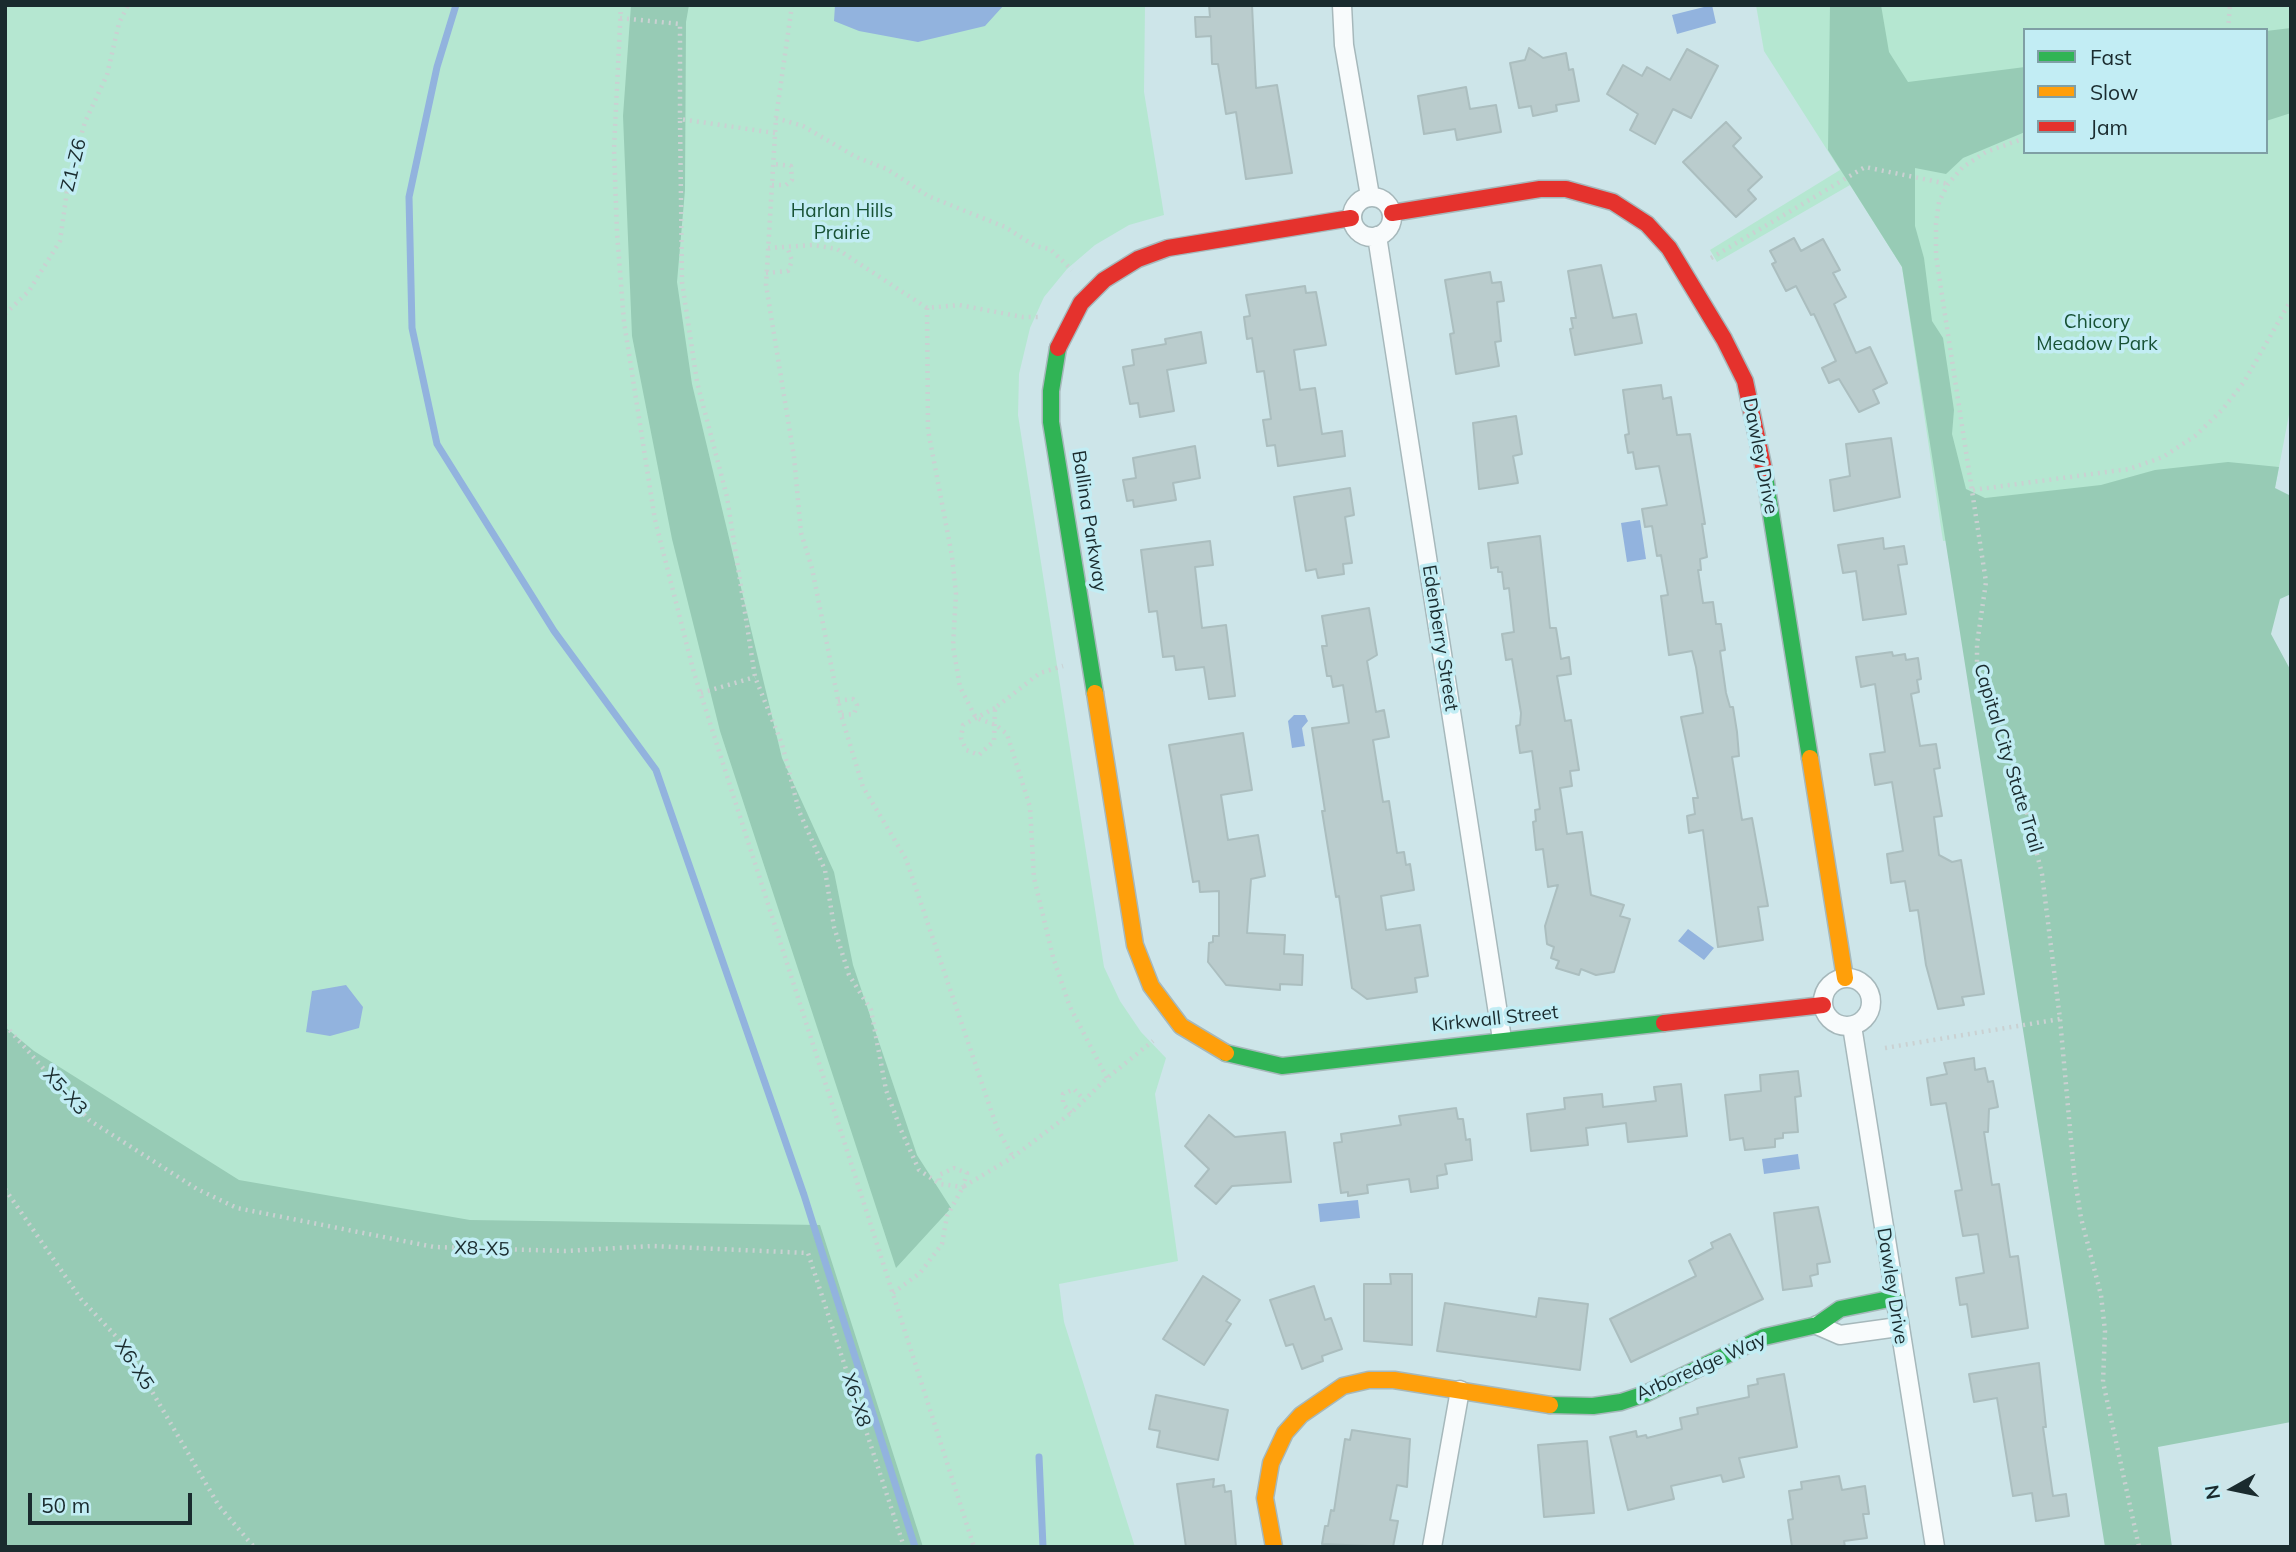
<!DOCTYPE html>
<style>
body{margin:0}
#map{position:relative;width:2296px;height:1552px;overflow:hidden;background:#cde5e9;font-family:Mulish,sans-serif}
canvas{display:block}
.frame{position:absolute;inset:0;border:7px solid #1a2b2e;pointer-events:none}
.legend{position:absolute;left:2023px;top:28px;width:245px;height:126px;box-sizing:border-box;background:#c2edf4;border:2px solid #7f9fa5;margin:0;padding:9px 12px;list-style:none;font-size:21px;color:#1a2b2e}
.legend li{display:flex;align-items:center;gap:14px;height:35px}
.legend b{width:35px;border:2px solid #7f9fa5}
.north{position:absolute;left:2198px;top:1454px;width:70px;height:70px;-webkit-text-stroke:5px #c2edf4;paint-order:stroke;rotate:261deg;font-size:19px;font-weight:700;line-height:28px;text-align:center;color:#1a2b2e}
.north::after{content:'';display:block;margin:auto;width:24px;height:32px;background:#1a2b2e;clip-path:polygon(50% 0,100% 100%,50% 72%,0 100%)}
.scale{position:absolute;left:28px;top:1493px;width:164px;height:32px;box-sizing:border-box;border:4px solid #1a2b2e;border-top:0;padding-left:9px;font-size:21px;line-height:24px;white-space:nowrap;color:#1a2b2e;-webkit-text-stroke:5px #c2edf4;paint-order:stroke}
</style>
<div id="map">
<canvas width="2296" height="1552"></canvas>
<div class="frame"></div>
<ul class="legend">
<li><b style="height:9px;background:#30b455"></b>Fast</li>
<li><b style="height:9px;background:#ff9f0a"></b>Slow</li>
<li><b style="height:9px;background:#e5322d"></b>Jam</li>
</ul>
<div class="north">N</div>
<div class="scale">50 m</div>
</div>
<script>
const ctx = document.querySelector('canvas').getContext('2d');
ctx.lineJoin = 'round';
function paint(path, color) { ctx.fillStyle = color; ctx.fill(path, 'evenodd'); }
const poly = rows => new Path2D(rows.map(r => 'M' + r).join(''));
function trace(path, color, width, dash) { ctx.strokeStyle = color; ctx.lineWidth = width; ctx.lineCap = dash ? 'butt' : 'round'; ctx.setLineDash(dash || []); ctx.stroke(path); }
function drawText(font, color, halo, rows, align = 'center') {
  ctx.font = font + ' Mulish,sans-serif'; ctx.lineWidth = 7; ctx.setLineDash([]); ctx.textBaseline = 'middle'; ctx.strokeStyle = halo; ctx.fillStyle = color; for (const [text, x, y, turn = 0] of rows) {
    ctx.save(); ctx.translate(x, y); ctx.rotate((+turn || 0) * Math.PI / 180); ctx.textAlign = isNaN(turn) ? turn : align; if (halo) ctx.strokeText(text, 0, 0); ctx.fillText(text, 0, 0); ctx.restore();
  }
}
const green = poly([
 [5,5,1145,5,1144,92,1164,215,1129,225,1095,245,1067,269,1044,297,1030,328,1019,374,1018,415,1104,967,1120,1001,1141,1032,1166,1058,1155,1094,1178,1261,1059,1284,1064,1322,1135,1547,5,1547],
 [1756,5,2291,5,2291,404,2275,488,1943,541,1902,267,1850,185,1717,262,1710,250,1840,170,1764,51],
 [2025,30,2266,30,2266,152,2025,152]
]);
const forest = poly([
 [631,5,689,5,686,22,685,190,677,282,692,384,782,758,834,872,853,965,917,1155,951,1208,896,1268,720,731,672,539,632,336,623,116],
 [1830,5,1881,5,1889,52,1908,82,2025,67,2025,132,1963,158,1946,174,1915,168,1915,226,1924,258,1932,321,1943,338,1954,410,1952,434,1966,489,1985,498,2101,485,2155,470,2228,462,2279,467,2275,488,2291,496,2291,594,2280,599,2271,634,2291,671,2291,1422,2158,1447,2172,1547,2105,1547,1902,267,1828,150],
 [2291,28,2291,113,2266,121,2266,31],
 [5,1027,34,1051,239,1180,470,1220,820,1225,923,1547,5,1547]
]);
const water = poly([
 [835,5,1004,5,985,26,918,42,859,31,834,21],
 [1712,5,1716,23,1677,34,1672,15],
 [1640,520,1646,559,1627,562,1621,523],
 [1294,715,1305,715,1308,721,1302,728,1305,746,1292,748,1288,721],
 [1688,929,1714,948,1704,960,1678,941],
 [346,985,363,1007,359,1028,330,1036,306,1032,312,991],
 [1798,1154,1800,1169,1764,1174,1762,1159],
 [1358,1200,1360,1218,1320,1222,1318,1204]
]);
const stream = poly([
 [456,5,437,67,409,197,412,328,437,444,554,631,656,770,804,1195,915,1547],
 [1039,1457,1043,1547]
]);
const building = poly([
 [1209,5,1252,5,1256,88,1277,85,1292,173,1246,179,1236,112,1226,114,1218,64,1212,64,1211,36,1196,37,1195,17,1210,17,1209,5],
 [1529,48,1543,58,1566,53,1569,70,1573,69,1579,101,1556,105,1557,111,1533,116,1531,106,1519,108,1510,63,1525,60,1529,48],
 [1687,49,1718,66,1691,118,1673,109,1655,144,1630,130,1638,114,1607,94,1623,65,1642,76,1647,67,1670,80,1687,49],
 [1466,87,1470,109,1496,105,1501,132,1457,140,1455,129,1424,134,1418,96,1466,87],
 [1726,122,1741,138,1733,146,1762,177,1748,190,1756,199,1736,217,1683,162,1726,122],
 [1794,238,1801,251,1823,239,1840,270,1833,273,1846,297,1834,304,1856,353,1870,347,1887,383,1873,390,1879,403,1859,412,1839,379,1829,383,1822,368,1836,361,1814,314,1811,315,1796,286,1786,291,1772,264,1776,262,1770,251,1794,238],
 [1601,265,1613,318,1636,314,1642,343,1575,355,1570,329,1573,328,1571,318,1576,318,1568,271,1601,265],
 [1490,272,1492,283,1501,282,1504,301,1497,302,1501,341,1495,342,1499,366,1456,374,1450,334,1454,333,1445,280,1490,272],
 [1305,286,1306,293,1316,292,1326,345,1294,350,1300,390,1315,388,1322,434,1342,431,1345,456,1278,466,1275,445,1267,446,1263,420,1271,419,1264,371,1257,372,1252,338,1247,339,1244,317,1250,316,1246,295,1305,286],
 [1201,332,1206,363,1167,370,1174,411,1140,417,1138,403,1130,404,1123,367,1134,365,1132,350,1166,344,1165,339,1201,332],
 [1661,385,1663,399,1671,397,1677,435,1690,434,1705,524,1702,524,1707,557,1700,559,1701,570,1698,570,1703,603,1713,602,1716,624,1721,624,1725,650,1720,651,1726,693,1730,707,1733,707,1737,732,1739,756,1732,757,1742,820,1752,818,1768,906,1758,907,1763,940,1718,947,1703,830,1689,833,1687,816,1695,814,1693,798,1698,798,1681,717,1703,713,1696,667,1692,651,1669,655,1661,596,1668,595,1661,555,1657,556,1652,526,1645,527,1642,509,1667,505,1659,466,1636,469,1633,452,1628,453,1625,435,1629,434,1623,390,1661,385],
 [1516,416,1522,454,1513,456,1518,483,1479,489,1473,423,1516,416],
 [1891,438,1900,497,1834,511,1830,480,1850,476,1846,444,1891,438],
 [1195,446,1200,478,1173,483,1176,500,1134,507,1133,500,1127,501,1123,480,1136,478,1133,458,1195,446],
 [1350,488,1354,515,1345,517,1352,563,1343,564,1344,574,1318,578,1316,569,1306,571,1294,497,1350,488],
 [1540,536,1550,628,1556,628,1561,659,1569,657,1571,674,1557,676,1565,721,1571,720,1579,770,1570,771,1572,786,1560,788,1567,834,1582,832,1591,895,1624,905,1620,916,1630,919,1614,972,1596,975,1581,969,1579,975,1556,968,1559,961,1551,958,1554,947,1547,944,1545,926,1558,885,1548,887,1543,849,1536,850,1533,822,1536,821,1535,810,1540,809,1532,751,1520,753,1516,726,1520,725,1521,713,1512,659,1506,660,1502,634,1514,632,1509,588,1504,589,1502,572,1498,572,1498,567,1491,568,1488,543,1540,536],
 [1883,538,1884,549,1904,546,1907,564,1898,565,1906,614,1863,620,1856,571,1843,573,1838,545,1883,538],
 [1210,541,1213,565,1195,567,1202,628,1226,625,1235,696,1209,699,1204,667,1176,670,1174,656,1163,657,1157,611,1149,612,1141,550,1210,541],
 [1369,608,1377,655,1367,661,1376,712,1384,710,1389,737,1373,740,1383,802,1389,801,1397,853,1404,852,1406,865,1410,864,1414,890,1381,896,1386,930,1420,925,1428,976,1415,978,1417,992,1367,999,1352,988,1339,896,1336,897,1322,811,1325,811,1312,728,1349,723,1343,685,1333,687,1331,676,1327,676,1322,646,1327,646,1322,616,1369,608],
 [1892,652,1893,656,1905,654,1906,660,1918,658,1921,679,1917,680,1919,692,1911,694,1920,746,1936,744,1940,768,1934,769,1942,816,1934,817,1939,855,1952,862,1961,860,1984,994,1962,997,1964,1005,1938,1009,1926,965,1918,910,1910,911,1905,881,1891,883,1887,854,1903,851,1892,782,1875,785,1870,754,1885,752,1875,684,1861,687,1856,657,1892,652],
 [1243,733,1252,790,1221,795,1228,840,1258,835,1265,876,1251,879,1247,933,1285,935,1284,954,1303,955,1302,985,1280,984,1280,990,1226,985,1208,962,1209,943,1213,942,1213,936,1219,936,1219,891,1200,892,1199,881,1193,882,1169,745,1243,733],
 [1974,1058,1975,1070,1985,1068,1988,1082,1993,1081,1998,1107,1989,1109,1988,1132,1984,1132,1992,1185,1999,1184,2010,1257,2018,1256,2028,1328,1972,1337,1967,1304,1960,1305,1956,1278,1984,1273,1978,1234,1963,1236,1955,1191,1962,1190,1946,1103,1931,1105,1927,1078,1947,1074,1944,1063,1974,1058],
 [1798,1071,1801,1096,1795,1097,1798,1132,1783,1133,1783,1138,1775,1139,1775,1147,1745,1150,1743,1138,1730,1140,1725,1095,1761,1091,1760,1075,1798,1071],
 [1681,1084,1687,1136,1628,1142,1626,1123,1586,1128,1588,1145,1531,1151,1527,1114,1565,1109,1564,1098,1602,1094,1603,1107,1656,1101,1654,1087,1681,1084],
 [1456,1108,1458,1119,1463,1119,1466,1140,1470,1139,1472,1160,1445,1164,1447,1174,1437,1176,1438,1188,1411,1192,1409,1179,1367,1185,1368,1193,1348,1196,1348,1192,1341,1193,1334,1143,1342,1142,1341,1134,1401,1125,1399,1116,1456,1108],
 [1209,1115,1235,1137,1285,1132,1291,1182,1232,1186,1216,1204,1195,1186,1209,1169,1185,1146,1209,1115],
 [1818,1207,1830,1262,1817,1264,1818,1274,1810,1276,1812,1286,1783,1290,1774,1213,1818,1207],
 [1730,1234,1763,1299,1631,1362,1610,1319,1696,1276,1689,1261,1713,1248,1711,1243,1730,1234],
 [1390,1274,1412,1274,1412,1345,1364,1341,1364,1284,1391,1284,1390,1274],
 [1203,1276,1240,1300,1226,1321,1231,1324,1204,1365,1163,1339,1203,1276],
 [1314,1286,1325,1320,1331,1318,1342,1349,1322,1356,1323,1361,1302,1369,1293,1344,1286,1346,1270,1300,1314,1286],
 [1539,1298,1588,1304,1580,1370,1437,1351,1445,1303,1536,1317,1539,1298],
 [2039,1363,2046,1427,2043,1427,2053,1496,2066,1494,2069,1516,2036,1521,2032,1493,2013,1496,1997,1398,1974,1402,1969,1374,2039,1363],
 [1784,1374,1797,1447,1739,1458,1744,1477,1723,1482,1721,1475,1671,1486,1674,1499,1628,1510,1610,1437,1636,1431,1637,1437,1646,1435,1647,1438,1682,1429,1680,1418,1698,1414,1697,1408,1749,1397,1748,1386,1758,1384,1757,1379,1784,1374],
 [1156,1395,1228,1410,1218,1460,1157,1447,1160,1431,1149,1429,1156,1395],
 [1352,1430,1410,1439,1407,1487,1397,1485,1390,1520,1398,1521,1393,1547,1322,1544,1325,1526,1328,1526,1331,1510,1334,1511,1345,1439,1350,1440,1352,1430],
 [1587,1441,1594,1513,1544,1517,1538,1445,1587,1441],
 [1839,1476,1842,1490,1865,1486,1869,1514,1863,1514,1867,1538,1844,1541,1845,1547,1792,1547,1788,1520,1793,1519,1789,1491,1802,1489,1801,1482,1839,1476],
 [1214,1479,1213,1487,1224,1485,1225,1492,1231,1491,1236,1547,1186,1547,1177,1484,1214,1479]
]);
const path = poly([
 [621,5,614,149,617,233,624,322,655,520,694,673,974,1547],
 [792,5,776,118,766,285,794,457,801,533,812,568,841,715,863,787,906,859,997,1128,1013,1157],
 [620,18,680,24,680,119],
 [2228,30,2230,5],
 [776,118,803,126,856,157,887,169,928,196,1005,227,1035,246,1050,249,1072,270],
 [775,133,680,119,682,282,697,382,727,497,755,677,782,744,799,811,825,870,834,927,849,975,871,1010,886,1090,901,1130,919,1170,940,1184,963,1187,967,1173,954,1168,939,1175,940,1184],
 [2025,138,1986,152,1963,167,1948,184,1939,202,1936,224,1936,256,1986,582,1977,644,1977,664,2026,810,2042,874,2060,1019,2074,1173,2081,1218,2101,1295,2105,1331,2103,1382,2139,1547],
 [772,185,786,185,792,180,791,166,773,164],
 [768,248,813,245,837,249,927,308,959,305,1023,317,1039,317],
 [1711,258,1865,167,1948,184],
 [766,273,788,271,792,261,787,246],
 [927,308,928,430,952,556,956,594,953,646,960,687,976,718,996,725,1007,734,1030,807,1034,878,1053,957,1070,1007,1107,1078],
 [5,314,29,291,60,241,69,177,85,122,107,75,119,23,128,5],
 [1973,490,2129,469,2163,457,2195,436,2222,410,2244,382,2291,300],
 [701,693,755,677],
 [838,701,853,699,857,705,854,714,841,715],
 [995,708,963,725,961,738,966,750,979,755,994,741,995,708,1040,673,1063,666],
 [5,1025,89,1120,197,1189,237,1208,434,1247,565,1251,652,1246,808,1253,904,1547],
 [1885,1048,2060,1019],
 [1071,1113,1063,1104,1063,1094,1074,1089,1084,1100],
 [5,1189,81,1299,126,1347,219,1506,254,1547],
 [893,1293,920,1273,942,1244,947,1216,963,1187,1013,1157,1071,1113,1107,1078,1153,1041]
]);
const street = poly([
 [1342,5,1344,45,1370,196],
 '1352 217a20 20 0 1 1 40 0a20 20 0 1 1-40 0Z',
 [1377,236,1502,1039],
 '1823 1002a24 24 0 1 1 48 0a24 24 0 1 1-48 0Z',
 [1852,1026,1935,1547],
 [1817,1325,1840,1335,1898,1327],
 [1432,1547,1460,1390]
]);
const fast = poly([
 [1058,348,1051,391,1051,422,1095,693],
 [1764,470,1810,758],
 [1226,1053,1282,1066,1664,1023],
 [1550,1405,1593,1406,1621,1402,1645,1394,1764,1337,1817,1325,1840,1309,1894,1298]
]);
const slow = poly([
 [1095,693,1135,945,1151,986,1181,1026,1226,1053],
 [1810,758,1845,978],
 [1274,1547,1265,1498,1271,1463,1285,1433,1301,1415,1343,1386,1369,1380,1394,1380,1550,1405]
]);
const jam = poly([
 [1392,213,1540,189,1566,189,1613,202,1647,224,1669,248,1724,339,1745,381,1764,470],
 [1058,348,1081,303,1104,280,1138,259,1168,248,1351,218],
 [1664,1023,1823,1005]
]);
const streetNames = [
 ["Z1-Z6",74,165,-76],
 ["Dawley Drive",1760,456,79],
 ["Ballina Parkway",1089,521,81],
 ["Edenberry Street",1440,638,81],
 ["Capital City State Trail",2008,758,73],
 ["Kirkwall Street",1495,1019,-6],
 ["X5-X3",65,1092,48],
 ["X8-X5",482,1249,2],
 ["Dawley Drive",1892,1286,81],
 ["X6-X5",134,1365,57],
 ["Arboredge Way",1701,1367,-24],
 ["X6-X8",856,1400,72]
];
const parkNames = [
 ["Harlan Hills",842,211],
 ["Prairie",842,233],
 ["Chicory",2097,322],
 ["Meadow Park",2097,344]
];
paint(green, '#b5e7d1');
paint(forest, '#97cbb5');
paint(water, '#92b3de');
trace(stream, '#92b3de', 7);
paint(building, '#bacccd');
trace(building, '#abbebf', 2);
trace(street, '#a6b8bb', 21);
trace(fast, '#a6b8bb', 19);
trace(slow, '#a6b8bb', 19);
trace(jam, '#a6b8bb', 19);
trace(path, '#cad1d2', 4.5, [2, 5]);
trace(street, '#f8fbfc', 18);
trace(fast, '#30b455', 16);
trace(slow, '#ff9f0a', 16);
trace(jam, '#e5322d', 16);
drawText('19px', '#1a2b2e', '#c2edf4', streetNames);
drawText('19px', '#185235', '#c2edf4', parkNames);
</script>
